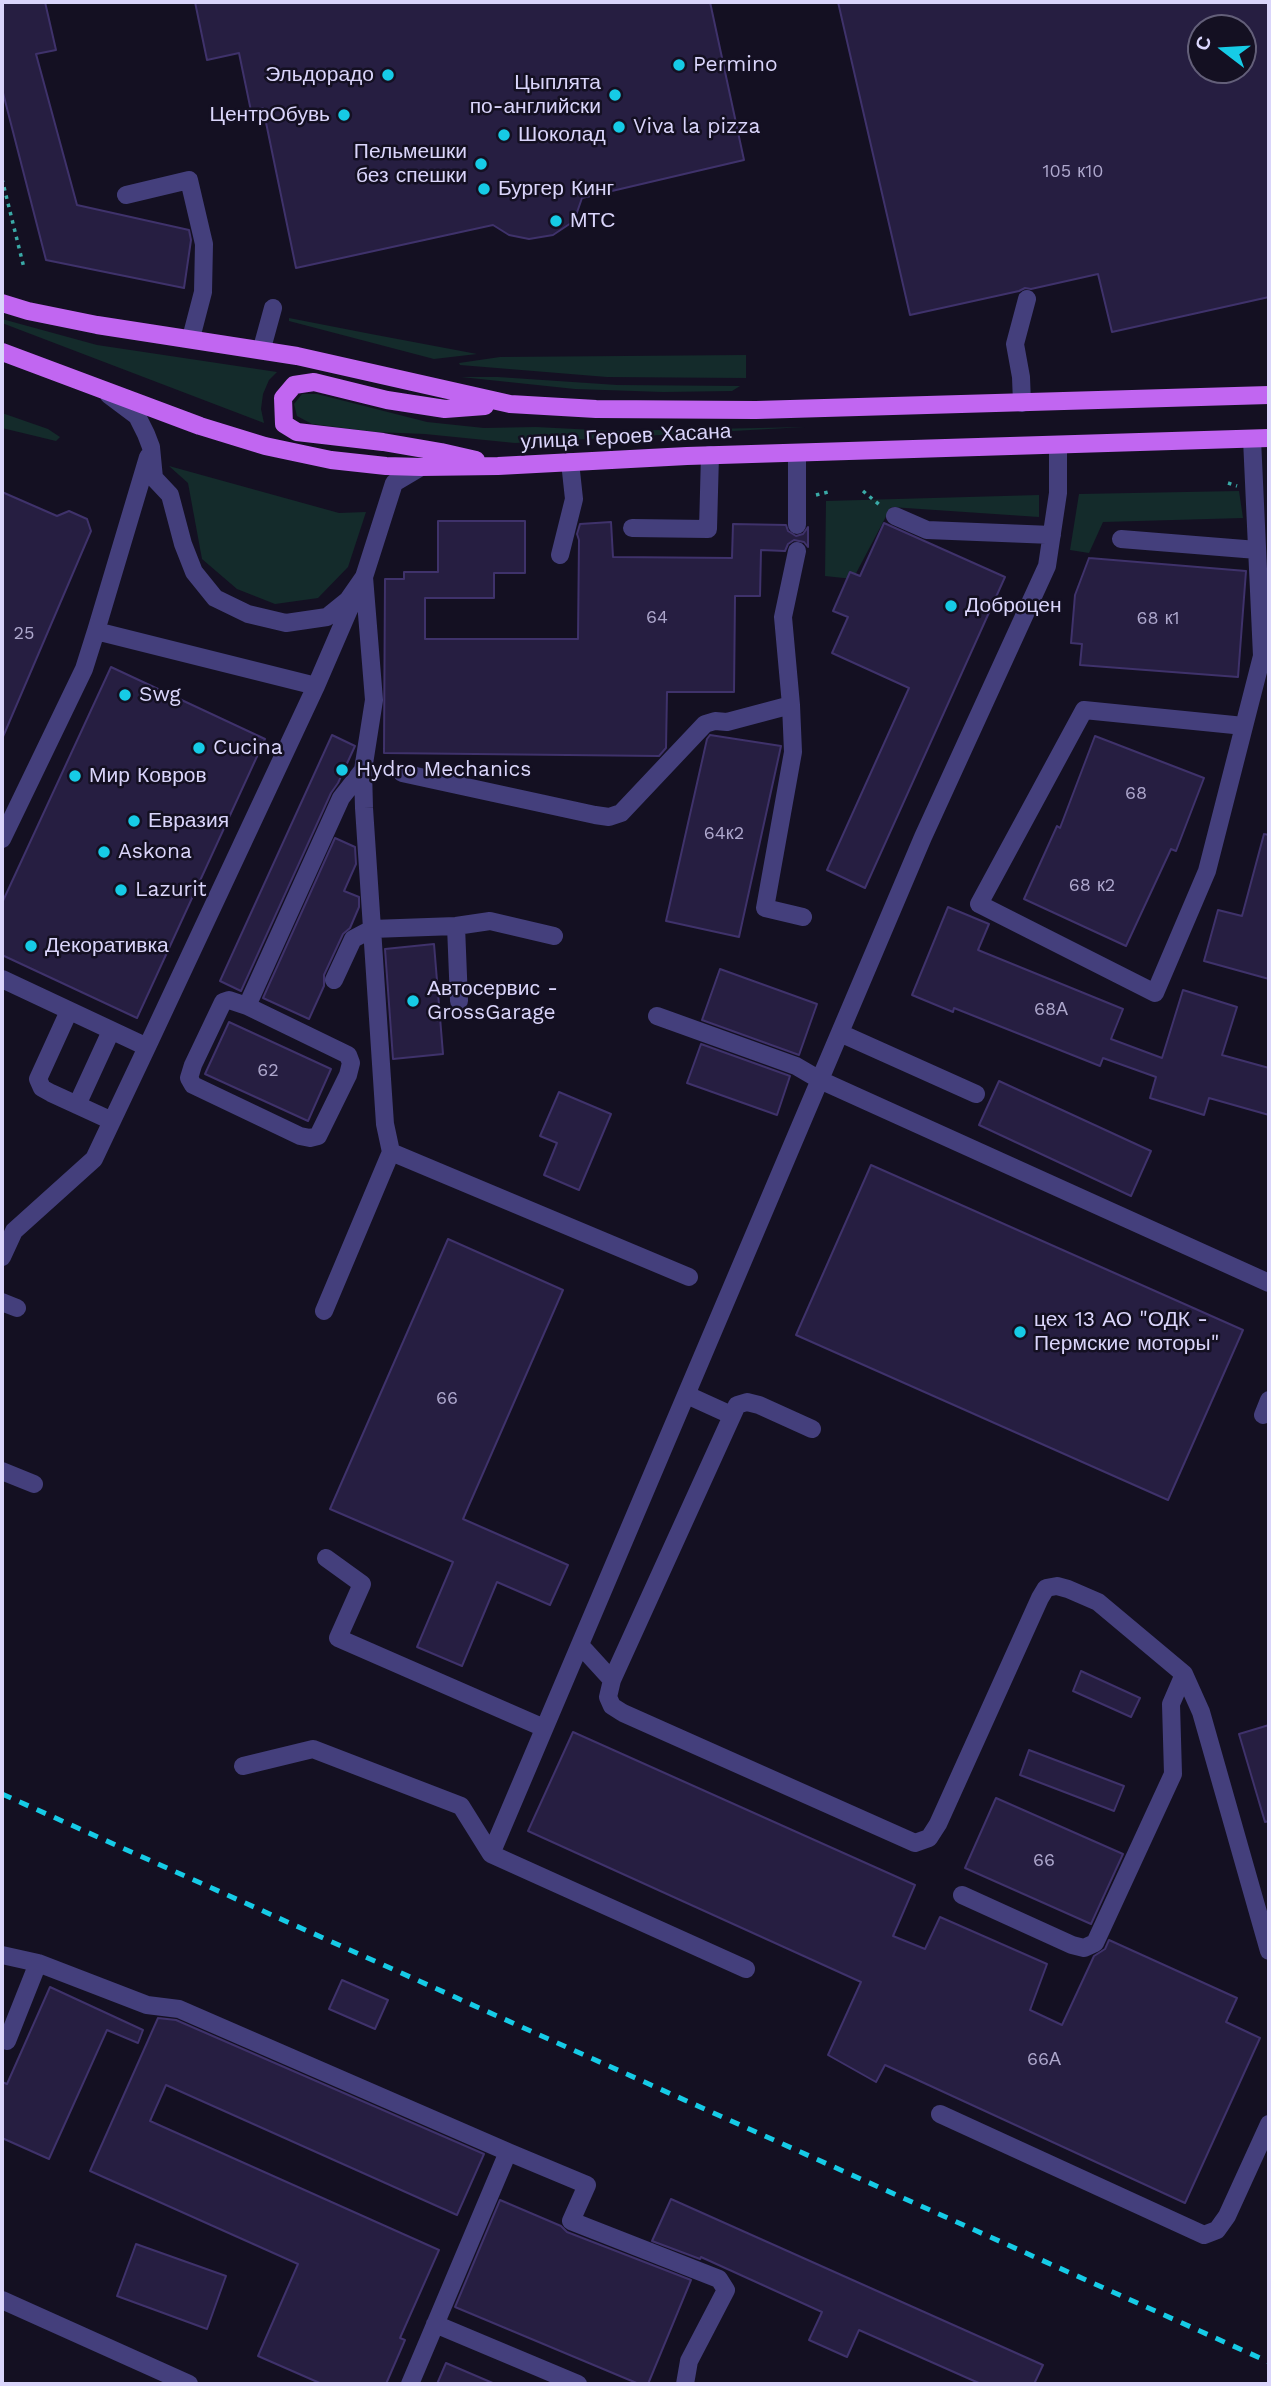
<!DOCTYPE html>
<meta charset="utf-8">
<style>
body{margin:0}
#map{position:relative;width:1271px;height:2386px;overflow:hidden;background:#141022;font-family:"Work Sans",sans-serif}
canvas{display:block}
.frame{position:absolute;inset:0;border:4px solid #dad5fb;pointer-events:none}
.north{position:absolute;left:1187px;top:14px;width:70px;height:70px;box-sizing:border-box;background:#141022;border:2px solid #635f79;border-radius:50%;rotate:287deg;font-size:19px;font-weight:700;line-height:28px;text-align:center;color:#dad5fb}
.north::after{content:'';display:block;margin:auto;width:24px;height:32px;background:#16cbe6;clip-path:polygon(50% 0,100% 100%,50% 72%,0 100%)}
</style>
<div id="map">
<canvas width="1271" height="2386"></canvas>
<div class="frame"></div>
<div class="north">С</div>
</div>
<script>
const ctx = document.querySelector('canvas').getContext('2d');
ctx.lineJoin = 'round';
function paint(path, color) { ctx.fillStyle = color; ctx.fill(path, 'evenodd'); }
const poly = rows => new Path2D(rows.map(r => 'M' + r).join(''));
function trace(path, color, width, dash) { ctx.strokeStyle = color; ctx.lineWidth = width; ctx.lineCap = dash ? 'butt' : 'round'; ctx.setLineDash(dash || []); ctx.stroke(path); }
function drawText(font, color, halo, rows, align = 'center') {
  ctx.font = font + ' "Work Sans",sans-serif'; ctx.lineWidth = 5; ctx.setLineDash([]); ctx.textBaseline = 'middle'; ctx.strokeStyle = halo; ctx.fillStyle = color; for (const [text, x, y, turn = 0] of rows) {
    ctx.save(); ctx.translate(x, y); ctx.rotate((+turn || 0) * Math.PI / 180); ctx.textAlign = isNaN(turn) ? turn : align; if (halo) ctx.strokeText(text, 0, 0); ctx.fillText(text, 0, 0); ctx.restore();
  }
}
const green = poly([
 [289,318,371,334,477,354,434,359,289,321],
 [2,319,97,345,277,372,269,380,263,394,261,409,264,423,2,323],
 [746,355,746,378,607,377,460,365,459,363,500,357],
 [461,377,498,377,617,385,740,386,732,391,663,392,575,389],
 [302,394,317,394,427,422,484,428,536,427,614,431,805,427,515,443,425,434,375,432,312,424,297,416,294,404],
 [2,413,48,429,60,437,56,441,2,428],
 [169,466,339,513,366,512,348,567,318,598,275,604,237,589,202,559,188,483],
 [1239,491,1243,518,1103,522,1089,553,1070,550,1079,494],
 [1039,495,1039,517,891,507,853,579,825,576,826,501]
]);
const building = poly([
 [2,2,45,2,56,50,36,54,77,205,189,230,191,240,184,288,46,260,2,89,2,2],
 [195,2,710,2,744,160,582,198,574,221,553,235,529,239,509,235,493,225,296,268,263,108,251,111,239,53,207,60,195,2],
 [838,2,1269,2,1269,297,1112,332,1098,274,1031,289,1025,288,1019,291,910,315,838,2],
 [1201,28,1243,28,1243,70,1201,70,1201,28],
 [2,492,57,516,69,511,87,519,91,531,2,739,2,492],
 [438,521,525,521,525,573,494,573,494,598,425,598,425,639,578,639,579,540,577,534,580,524,611,522,613,557,732,558,733,524,786,525,788,531,796,536,803,534,808,527,808,547,804,542,794,540,788,544,785,551,761,550,760,596,735,596,734,692,667,692,666,748,659,756,384,753,385,579,404,579,404,572,438,572,438,521],
 [884,523,1005,577,865,888,827,870,909,688,832,653,848,617,833,611,850,572,860,576,884,523],
 [1089,558,1246,571,1238,677,1080,665,1082,644,1071,643,1075,595,1089,558],
 [111,667,265,739,137,1018,2,955,2,903,111,667],
 [332,735,355,746,338,783,331,793,241,991,220,981,332,735],
 [710,735,781,746,739,937,666,921,707,739,710,735],
 [1095,736,1204,778,1176,851,1171,849,1126,946,1024,899,1057,826,1060,828,1095,736],
 [1264,834,1269,835,1269,979,1204,961,1218,910,1242,916,1264,834],
 [335,838,355,847,356,864,344,891,359,897,359,907,350,928,343,934,324,975,324,986,309,1019,263,998,335,838],
 [948,907,989,924,978,950,1123,1009,1111,1039,1162,1058,1183,990,1237,1007,1222,1055,1269,1068,1269,1115,1209,1098,1204,1115,1150,1098,1156,1077,1103,1058,1100,1066,954,1008,953,1012,912,995,948,907],
 [434,944,443,1054,393,1059,385,949,434,944],
 [720,969,817,1004,799,1055,702,1020,720,969],
 [229,1022,331,1069,308,1121,205,1074,229,1022],
 [701,1044,790,1076,777,1115,687,1083,701,1044],
 [999,1081,1151,1151,1131,1196,979,1125,999,1081],
 [559,1092,611,1114,579,1190,544,1175,557,1143,540,1136,559,1092],
 [871,1165,1243,1330,1168,1500,796,1335,871,1165],
 [448,1239,563,1290,463,1519,568,1565,550,1605,497,1582,462,1666,417,1647,453,1562,330,1509,448,1239],
 [1081,1671,1140,1698,1131,1717,1073,1691,1081,1671],
 [1269,1725,1269,1821,1265,1822,1239,1734,1269,1725],
 [573,1732,915,1885,893,1936,925,1949,940,1917,1047,1964,1030,2010,1062,2025,1094,1956,1105,1949,1109,1940,1237,1998,1226,2022,1260,2038,1185,2203,885,2065,876,2082,828,2055,861,1982,528,1831,573,1732],
 [1029,1750,1124,1786,1114,1811,1020,1775,1029,1750],
 [996,1798,1123,1854,1091,1924,965,1868,996,1798],
 [342,1980,388,2000,375,2029,329,2009,342,1980],
 [50,1987,143,2030,138,2043,107,2030,49,2159,2,2138,2,2082,7,2084,50,1987],
 [158,2018,176,2020,484,2154,457,2215,166,2085,150,2121,439,2250,400,2338,405,2340,386,2384,322,2384,258,2356,298,2264,90,2171,158,2018],
 [671,2199,1043,2365,1034,2384,981,2384,859,2330,847,2357,809,2340,822,2312,701,2257,700,2259,652,2241,671,2199],
 [500,2200,561,2226,567,2232,691,2280,648,2384,639,2384,455,2307,500,2200],
 [136,2244,226,2276,207,2329,117,2296,136,2244],
 [446,2363,495,2384,437,2384,446,2363]
]);
const path = poly([
 [2,179,24,268],
 [1228,483,1237,486],
 [863,491,882,507],
 [816,495,832,491]
]);
const minor = poly([
 [126,195,189,180,204,244,203,292,191,338],
 [262,348,273,308],
 [109,395,137,416,146,434,151,447,154,478,170,495,183,544,194,572,215,598,248,614,286,623,327,617,348,600,364,577,394,483,421,467],
 [1022,403,1021,377,1015,344,1027,299],
 [148,457,96,631,316,686,354,598],
 [895,516,927,530,1052,535],
 [797,525,797,453],
 [632,528,708,529,710,455],
 [1121,539,1257,550],
 [560,555,574,499,570,462],
 [791,705,793,752,765,908,803,917],
 [1244,726,1084,710,979,904,1155,993,1207,871,1262,656,1252,439],
 [363,770,364,808,385,1124,391,1152,689,1277],
 [402,773,595,815,609,817,621,813,705,724,715,721,727,722,791,705,783,617,797,551],
 [2,839,84,669,96,631],
 [456,926,459,1001],
 [2,979,147,1047,316,686],
 [334,980,353,939,372,929,456,926,490,921,554,936],
 [247,1006,229,1000,223,1002,193,1065,189,1078,193,1085,300,1136,310,1138,318,1136,348,1075,351,1063,348,1055,247,1006,341,798,363,770,374,700,364,577],
 [69,1011,38,1079,42,1088,51,1093,112,1121],
 [657,1016,796,1066,820,1080,1269,1283],
 [840,1033,976,1094],
 [77,1105,111,1031],
 [2,1257,14,1231,94,1159,147,1047],
 [2,1302,17,1308],
 [324,1311,391,1152],
 [687,1395,731,1415],
 [1263,1415,1269,1400],
 [2,1471,34,1484],
 [326,1558,362,1584,338,1638,544,1728],
 [580,1645,612,1680,608,1697,612,1706,623,1713,915,1843,929,1838,938,1824,1040,1598,1046,1588,1057,1586,1068,1589,1098,1602,1184,1674,1201,1712,1269,1951],
 [612,1680,737,1405,747,1402,759,1405,812,1429],
 [243,1766,313,1749,461,1806,491,1854],
 [962,1895,1072,1945,1084,1948,1095,1943,1173,1774,1171,1704,1184,1674],
 [2,1955,38,1963],
 [746,1969,491,1854,923,837,1047,566,1058,493,1058,446],
 [2,2039,7,2041,38,1963,147,2005,179,2009,508,2152],
 [940,2114,1204,2235,1217,2230,1227,2216,1269,2124],
 [2,2300,189,2384],
 [435,2324,578,2384],
 [410,2384,508,2152,587,2185,571,2221,719,2279,726,2290,689,2361,685,2384]
]);
const major = poly([
 [2,303,28,311,97,325,297,356,510,404,596,409,756,410,1269,395],
 [2,352,200,426,265,446,331,460,386,466,421,467,498,466,687,456,1269,438],
 [476,460,441,452,383,442,297,432,284,424,283,398,294,385,314,382,387,400,445,409,485,406]
]);
const rail = poly([
 [2,1794,1269,2362]
]);
const markers = [
 [679,65,7,"#16cbe6"],
 [388,75,7,"#16cbe6"],
 [615,95,7,"#16cbe6"],
 [344,115,7,"#16cbe6"],
 [619,127,7,"#16cbe6"],
 [504,135,7,"#16cbe6"],
 [481,164,7,"#16cbe6"],
 [484,189,7,"#16cbe6"],
 [556,221,7,"#16cbe6"],
 [951,606,7,"#16cbe6"],
 [125,695,7,"#16cbe6"],
 [199,748,7,"#16cbe6"],
 [342,770,7,"#16cbe6"],
 [75,776,7,"#16cbe6"],
 [134,821,7,"#16cbe6"],
 [104,852,7,"#16cbe6"],
 [121,890,7,"#16cbe6"],
 [31,946,7,"#16cbe6"],
 [413,1001,7,"#16cbe6"],
 [1020,1332,7,"#16cbe6"]
];
const numberNames = [
 ["105 к10",1073,172],
 ["64",657,618],
 ["68 к1",1158,619],
 ["25",24,634],
 ["68",1136,794],
 ["64к2",724,834],
 ["68 к2",1092,886],
 ["68А",1051,1010],
 ["62",268,1071],
 ["66",447,1399],
 ["66",1044,1861],
 ["66А",1044,2060]
];
const poiNames = [
 ["Permino",693,65],
 ["Эльдорадо",374,75,"right"],
 ["Цыплята",601,83,"right"],
 ["по-английски",601,107,"right"],
 ["ЦентрОбувь",330,115,"right"],
 ["Viva la pizza",633,127],
 ["Шоколад",518,135],
 ["Пельмешки",467,152,"right"],
 ["без спешки",467,176,"right"],
 ["Бургер Кинг",498,189],
 ["МТС",570,221],
 ["Доброцен",965,606],
 ["Swg",139,695],
 ["Cucina",213,748],
 ["Hydro Mechanics",356,770],
 ["Мир Ковров",89,776],
 ["Евразия",148,821],
 ["Askona",118,852],
 ["Lazurit",135,890],
 ["Декоративка",45,946],
 ["Автосервис -",427,989],
 ["GrossGarage",427,1013],
 ["цех 13 АО \"ОДК -",1034,1320],
 ["Пермские моторы\"",1034,1344]
];
const streetNames = [
 ["улица Героев Хасана",626,437,-3]
];
paint(green, '#142b2b');
paint(building, '#261e41');
trace(building, '#3f326b', 2);
trace(path, '#3aaaa7', 3.5, [3.5, 5]);
trace(minor, '#443f7c', 18);
trace(major, '#c166f1', 18);
trace(rail, '#16cbe6', 5, [10, 9]);
for (const [x, y, r, color] of markers) { const dot = new Path2D(); dot.arc(x, y, r, 0, 2 * Math.PI); ctx.fillStyle = color; ctx.fill(dot); trace(dot, '#141022', 2.5); }
drawText('18px', '#ada7cc', null, numberNames);
drawText('21px', '#dad5fb', '#141022', poiNames, 'left');
drawText('21px', '#dad5fb', '#141022', streetNames);
</script>
